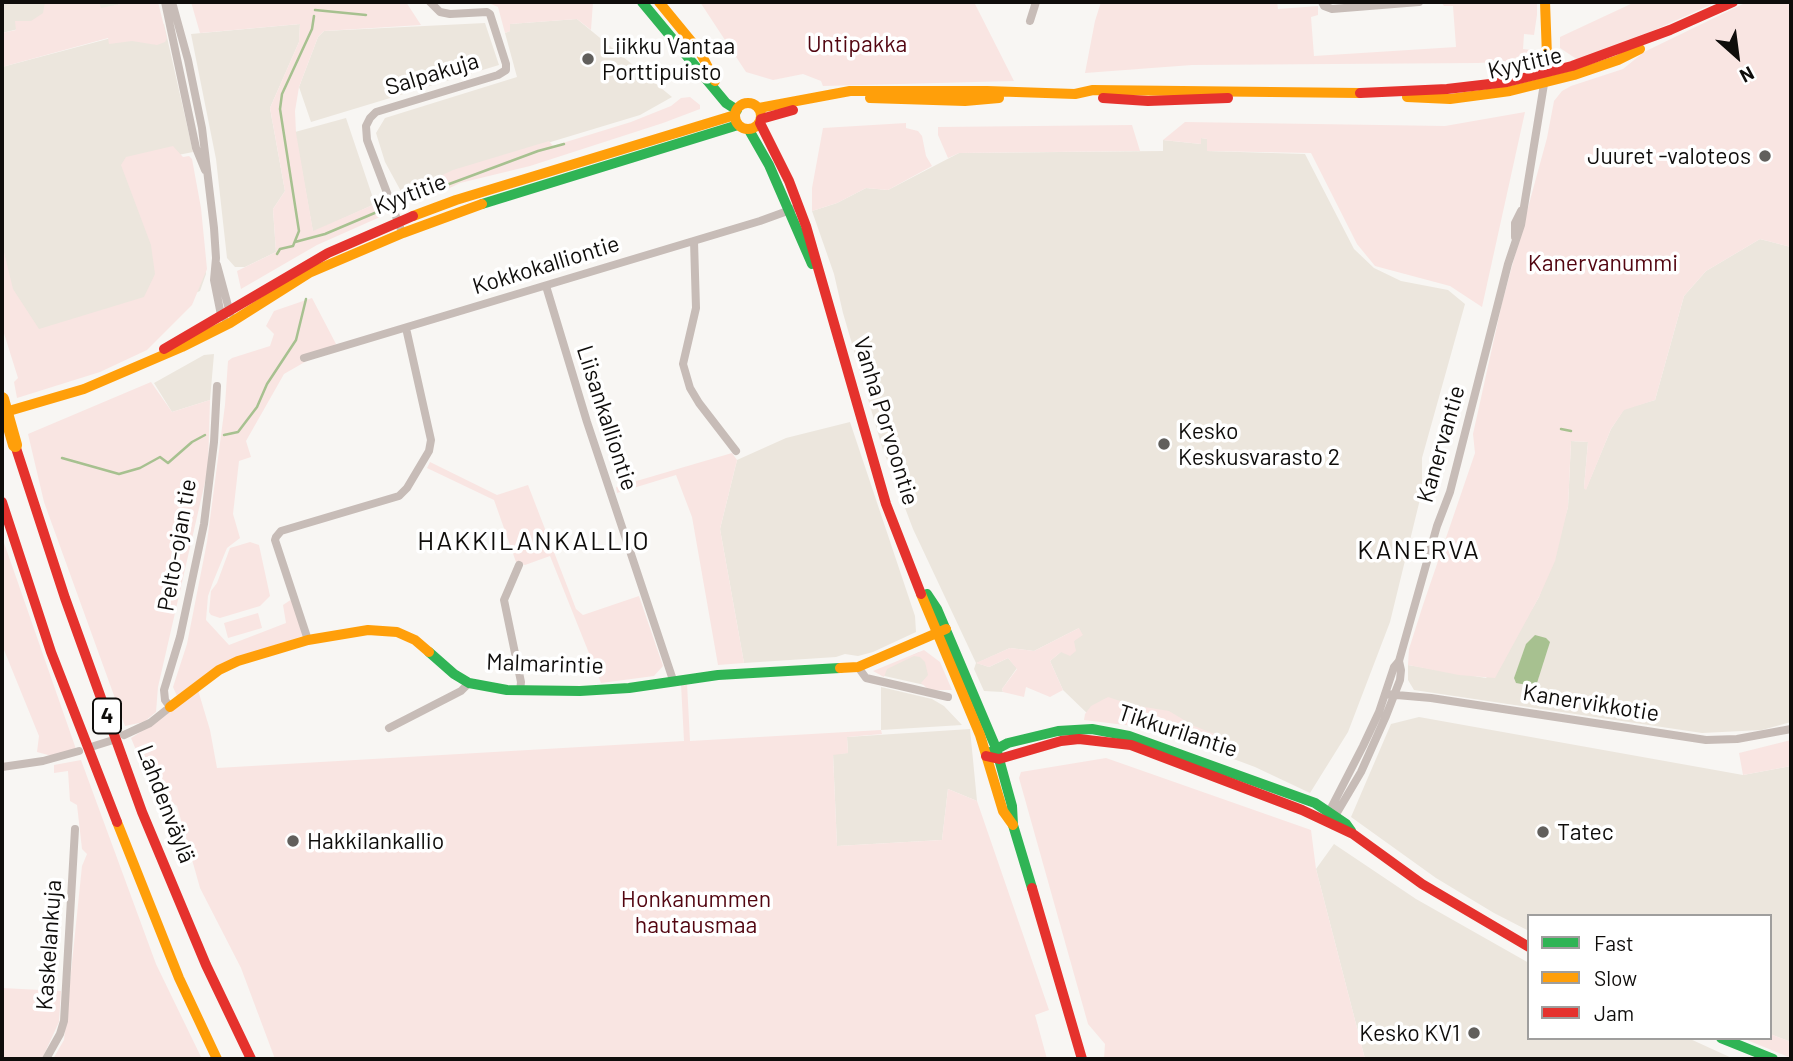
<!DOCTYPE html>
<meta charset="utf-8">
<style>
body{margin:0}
#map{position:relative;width:1793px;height:1061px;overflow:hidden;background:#f8f6f3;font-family:Barlow,sans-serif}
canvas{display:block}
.frame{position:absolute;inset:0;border:4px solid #0f0d0b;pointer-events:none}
.legend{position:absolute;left:1527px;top:914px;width:245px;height:126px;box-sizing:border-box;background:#fff;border:2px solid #9f9e9d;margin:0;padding:9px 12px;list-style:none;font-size:21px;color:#0f0d0b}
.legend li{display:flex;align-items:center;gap:14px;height:35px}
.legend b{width:35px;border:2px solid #9f9e9d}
.north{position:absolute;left:1702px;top:21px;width:70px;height:70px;-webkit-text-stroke:5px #fff;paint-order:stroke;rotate:152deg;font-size:19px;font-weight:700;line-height:28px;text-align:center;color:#0f0d0b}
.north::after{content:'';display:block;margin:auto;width:24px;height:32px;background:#0f0d0b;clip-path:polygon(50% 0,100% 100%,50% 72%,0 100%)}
</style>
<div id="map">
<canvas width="1793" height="1061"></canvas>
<div class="frame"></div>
<ul class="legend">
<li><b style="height:9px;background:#30b455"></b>Fast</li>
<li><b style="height:9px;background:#ff9f0a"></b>Slow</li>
<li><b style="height:9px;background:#e5322d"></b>Jam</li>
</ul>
<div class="north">N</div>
</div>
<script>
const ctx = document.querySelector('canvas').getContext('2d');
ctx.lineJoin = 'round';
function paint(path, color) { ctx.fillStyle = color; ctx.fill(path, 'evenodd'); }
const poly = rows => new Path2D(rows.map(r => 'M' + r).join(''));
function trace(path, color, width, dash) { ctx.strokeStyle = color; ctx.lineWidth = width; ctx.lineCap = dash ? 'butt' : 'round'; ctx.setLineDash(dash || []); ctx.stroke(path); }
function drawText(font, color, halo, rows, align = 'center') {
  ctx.font = font + ' Barlow,sans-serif'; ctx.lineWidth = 7; ctx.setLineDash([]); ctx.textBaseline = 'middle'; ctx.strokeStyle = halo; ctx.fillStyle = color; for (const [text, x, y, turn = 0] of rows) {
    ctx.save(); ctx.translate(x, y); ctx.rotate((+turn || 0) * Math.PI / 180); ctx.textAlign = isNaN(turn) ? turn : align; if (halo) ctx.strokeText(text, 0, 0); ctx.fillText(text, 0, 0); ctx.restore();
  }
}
const built = poly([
 [2,2,130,2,2,33],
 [577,19,672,97,640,115,458,170,403,195,385,162,376,133,385,118,517,77,505,33,510,31,509,24],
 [485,23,499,65,311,122,299,87,318,37,324,31],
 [164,24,193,152,134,164,201,231,206,274,200,291,37,364,13,294,2,251,2,67],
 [300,24,299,42,270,108,285,191,273,209,276,252,245,267,235,267,227,258,216,159,191,34],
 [346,118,375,204,313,232,295,132],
 [1201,138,1208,139,1207,151,1305,154,1354,249,1374,268,1401,281,1448,290,1465,304,1422,458,1422,491,1390,622,1348,732,1310,793,1255,767,1172,736,1118,719,1090,716,1063,690,1050,661,1074,641,1079,628,1034,651,1010,648,977,663,989,667,1008,658,1017,668,1002,689,1003,692,984,691,974,669,976,663,913,529,882,447,843,313,834,274,812,211,837,203,866,188,888,190,959,153,1163,151,1163,140,1201,144],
 [1760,239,1791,247,1791,722,1762,730,1702,733,1414,690,1408,680,1408,665,1486,678,1516,636,1539,597,1568,507,1571,441,1588,442,1584,488,1586,489,1611,429,1624,409,1655,400,1684,296,1706,271],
 [214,354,210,400,172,412,154,383,204,355],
 [850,422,915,616,916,632,873,652,858,656,845,654,836,657,744,663,720,529,737,460,786,438],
 [919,652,927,654,929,686,880,675,880,671],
 [881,687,932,699,944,706,962,725,881,730],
 [1419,717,1743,775,1791,766,1791,1042,1770,1034,1770,916,1529,916,1529,931,1494,913,1436,878,1351,817,1391,724],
 [970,729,977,801,948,789,942,840,837,846,833,754,848,753,847,737],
 [1334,844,1416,899,1529,963,1529,1038,1688,1038,1734,1059,1365,1059,1316,869]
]);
const green = poly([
 [45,2,99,2,101,8,130,2,158,2,167,38,165,42,157,45,132,41,109,44,108,38,2,67,2,33,16,30,15,21,31,21,43,13],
 [191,2,406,2,421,25,324,31,318,37,299,87,295,111,296,133,313,231,375,204,380,203,380,217,317,245,241,289,237,271,276,252,273,209,285,191,270,108,299,42,300,24,200,33],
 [451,2,593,2,591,30,577,19,510,24,510,31,505,33,498,7,491,4,455,4],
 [700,2,974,2,1014,81,823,86,821,81,803,74,773,80,746,72],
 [1101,2,1277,2,1278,9,1318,6,1318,15,1311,17,1314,56,1456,47,1453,6,1444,6,1441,2,1537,2,1537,15,1534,35,1524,34,1523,49,1532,50,1509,61,1478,63,1192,65,1085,73,1095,21],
 [1635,2,1717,2,1630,41,1578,60,1560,48,1560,37],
 [1791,2,1791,247,1760,239,1706,271,1684,296,1655,400,1624,410,1611,429,1586,490,1584,488,1588,442,1571,441,1568,507,1555,561,1539,597,1495,678,1459,675,1408,665,1409,649,1423,605,1475,453,1473,434,1502,303,1547,138,1554,101,1562,91,1571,86,1623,69,1644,52,1745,3],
 [690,97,700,105,700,109,663,123,530,166,460,183,427,199,413,201,405,196,405,193,453,170,549,141,553,146,631,122,671,106,681,98],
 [1525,112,1482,307,1450,286,1375,266,1357,244,1311,153,1207,151,1207,139,1201,138,1201,144,1163,140,1185,122,1445,126],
 [906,123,906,128,918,131,922,136,926,156,932,166,888,190,866,188,837,203,812,211,812,188,823,128],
 [1132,125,1140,151,959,153,948,158,938,135,938,127],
 [173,146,183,157,189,156,192,159,201,208,207,269,192,305,147,350,100,372,17,398,14,382,18,378,2,327,2,244,13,289,39,329,144,297,155,274,151,245,121,165,126,157],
 [312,298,336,344,284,374,246,441,251,457,239,461,233,514,240,538,227,548,213,582,208,596,206,620,229,645,286,623,283,605,292,599,303,636,233,659,177,696,173,687,187,644,207,542,225,405,228,361,232,358,270,346,274,334,266,326,274,311],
 [151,382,172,412,210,400,208,469,158,687,156,712,144,722,125,726,44,502,28,434],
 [732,453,737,460,720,529,744,663,718,665,692,517,676,475,617,493,616,487],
 [430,462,497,495,528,485,576,609,583,615,639,596,663,666,654,676,601,683,550,556,525,565,516,562,494,500,427,468],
 [2,537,76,749,52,756,37,752,39,736,2,645],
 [250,542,259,545,270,596,260,606,220,618,211,615,209,612,211,591,217,583,230,548],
 [258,613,262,628,228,638,224,623],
 [1079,628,1083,635,1074,641,1076,651,1070,656,1061,652,1050,661,1063,690,1050,697,1026,687,1024,697,1003,692,1002,689,1017,669,1008,658,989,667,976,663,1010,648,1034,651],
 [924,650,940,662,952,690,929,690,921,683,928,675,925,662,920,657,914,656,887,669,884,677,873,671],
 [687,683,690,741,881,730,882,734,847,737,848,753,833,755,837,846,942,840,948,789,977,801,1049,1010,1035,1015,1047,1059,275,1059,241,968,200,888,177,806,152,788,131,738,159,720,198,690,210,730,217,768,684,741,681,684],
 [1108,697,1132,705,1169,711,1194,726,1220,736,1214,748,1211,750,1133,726,1084,720,1085,714,1091,706],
 [1791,740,1791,766,1743,775,1739,753],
 [1106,758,1311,830,1316,869,1365,1059,1104,1059,1105,1044,1088,1024,1019,778,1021,772],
 [81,760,156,964,202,1059,53,1059,64,1040,82,866,87,854,82,849,77,805,70,801,68,771,54,773,54,765],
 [2,988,61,991,59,1022,42,1059,2,1059],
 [1770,1034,1791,1042,1791,1058,1742,1038,1770,1038]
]);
const water = poly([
 [1535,635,1546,638,1550,642,1537,683,1533,686,1516,683,1514,678,1526,644]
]);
const stream = poly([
 [315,10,366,15],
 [417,196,538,151,564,144],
 [295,242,325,234,377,212],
 [277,254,280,249,293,246,299,231,280,109,282,94,312,29,314,16],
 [1561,429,1571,431],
 [224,435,238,432,257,407,267,384,296,340,306,299],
 [62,458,119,474,140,468,160,457,168,463,192,442,205,435]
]);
const street = poly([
 [165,2,196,148,205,170],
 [172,2,188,60,202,128,214,228,216,258,214,280,221,315,224,318],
 [1322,2,1324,6,1332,9,1419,2],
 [1030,21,1036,2],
 [400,227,367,140,366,126,370,118,376,112,498,75,506,70,506,64,490,14,487,12,450,14,440,12,430,2],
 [1515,237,1515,223,1521,211],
 [694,241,696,308,683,364,690,388,699,403,736,451],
 [217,265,230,313],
 [546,286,587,422,673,680],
 [304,358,760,221,793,209],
 [519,565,504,600,521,682,520,691],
 [308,640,275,540,276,537,281,531,399,496,407,488,429,451,431,440,406,328],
 [858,667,866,678,948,697],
 [1385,694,1431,698,1706,740,1737,739,1791,729],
 [389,728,461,691,469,683],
 [124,735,150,723,170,707,165,700,164,690,180,637,204,524,214,442,217,386],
 [94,746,110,741],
 [2,767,43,761,79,751],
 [1328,814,1363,746,1379,712,1394,667,1399,661,1437,526,1450,492,1508,264,1521,225,1544,84],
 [1331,818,1335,816,1361,772,1386,716,1400,680,1401,670,1399,661],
 [46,1059,60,1034,64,1021,75,829]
]);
const fast = poly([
 [642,2,726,103,737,110],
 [749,130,769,165,812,264],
 [482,204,738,125],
 [927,594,937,609,996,748,1012,806,1013,825,1032,888],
 [429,652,454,674,469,683,507,690,580,691,629,688,718,675,840,668],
 [991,752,1008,743,1058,731,1092,729,1129,736,1315,803,1346,824,1351,831],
 [1721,1038,1773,1059]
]);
const slow = poly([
 [659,2,700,52,715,81],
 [1544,78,1547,56,1545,2],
 [1407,97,1450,99,1510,91,1574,75,1618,60,1640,49],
 [870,98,965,101,999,98],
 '735 116a13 13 0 1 1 26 0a13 13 0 1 1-26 0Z',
 [759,108,850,91,987,91,1075,94,1093,90,1360,93],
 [413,216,456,200,735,115],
 [2,413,84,389,182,347,230,323,309,273,403,233,482,204],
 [921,594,980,735,1003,811,1013,825],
 [840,668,858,667,946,629],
 [170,707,219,670,238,661,308,640,368,630,397,632,415,640,429,652],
 [117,822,179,978,217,1059]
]);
const jam = poly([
 [1360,93,1447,89,1507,82,1572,66,1670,30,1733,2],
 [1103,98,1148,101,1228,98],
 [761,119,793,110],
 [760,123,789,181,806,226,886,504,921,594],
 [164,349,328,253,413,216],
 [15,445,65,598,142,812,206,965,251,1059],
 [2,502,51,652,117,822],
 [986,756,999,759,1061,741,1079,739,1131,745,1302,810,1353,834,1422,884,1529,947],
 [1032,888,1082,1059]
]);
const slowBridge = poly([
 [2,399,15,445]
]);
const markers = [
 [588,59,7,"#615f5c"],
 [1765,156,7,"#615f5c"],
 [1164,444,7,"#615f5c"],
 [1543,832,7,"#615f5c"],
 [293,841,7,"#615f5c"],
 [1474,1033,7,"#615f5c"]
];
const shields = [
 [107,716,28]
];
const shieldNames = [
 ["4",107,716]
];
const parkNames = [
 ["Untipakka",857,44],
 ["Kanervanummi",1603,263],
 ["Honkanummen",696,899],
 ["hautausmaa",696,925]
];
const poiNames = [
 ["Liikku Vantaa",602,46],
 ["Porttipuisto",602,72],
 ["Juuret -valoteos",1751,156,"right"],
 ["Kesko",1178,431],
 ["Keskusvarasto 2",1178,457],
 ["Tatec",1557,832],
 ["Hakkilankallio",307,841],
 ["Kesko KV1",1460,1033,"right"]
];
const streetNames = [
 ["Kyytitie",1525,63,-13],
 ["Salpakuja",432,74,-17],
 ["Kyytitie",410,194,-21],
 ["Kokkokalliontie",546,265,-17],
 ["Liisankalliontie",607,418,72],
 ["Vanha Porvoontie",886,421,73],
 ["Kanervantie",1441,444,-74],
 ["Pelto-ojan tie",177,545,-80],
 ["Malmarintie",545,664,2],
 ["Kanervikkotie",1591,703,9],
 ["Tikkurilantie",1178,731,18],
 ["Lahdenväylä",166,804,69],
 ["Kaskelankuja",49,945,-86]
];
const quarterNames = [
 ["HAKKILANKALLIO",534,541],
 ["KANERVA",1419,550]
];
paint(built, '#ece6dd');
paint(green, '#f9e5e2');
paint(water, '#a7c190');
trace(stream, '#a7c190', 2.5);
trace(street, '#c7bcb7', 8);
trace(fast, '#30b455', 10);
trace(slow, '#ff9f0a', 10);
trace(jam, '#e5322d', 10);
trace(slowBridge, '#ff9f0a', 14);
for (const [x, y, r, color] of markers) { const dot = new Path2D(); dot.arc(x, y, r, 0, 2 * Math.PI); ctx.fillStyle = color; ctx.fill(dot); trace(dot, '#fff', 2.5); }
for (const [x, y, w] of shields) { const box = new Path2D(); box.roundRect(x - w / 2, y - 17.5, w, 35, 5); ctx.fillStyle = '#fff'; ctx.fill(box); trace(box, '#0f0d0b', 2); }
drawText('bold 21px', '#0f0d0b', null, shieldNames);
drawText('23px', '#520510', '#fff', parkNames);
drawText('23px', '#0f0d0b', '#fff', poiNames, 'left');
drawText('23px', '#0f0d0b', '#fff', streetNames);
ctx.letterSpacing = '2px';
drawText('26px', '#0f0d0b', '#fff', quarterNames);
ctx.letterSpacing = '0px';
</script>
